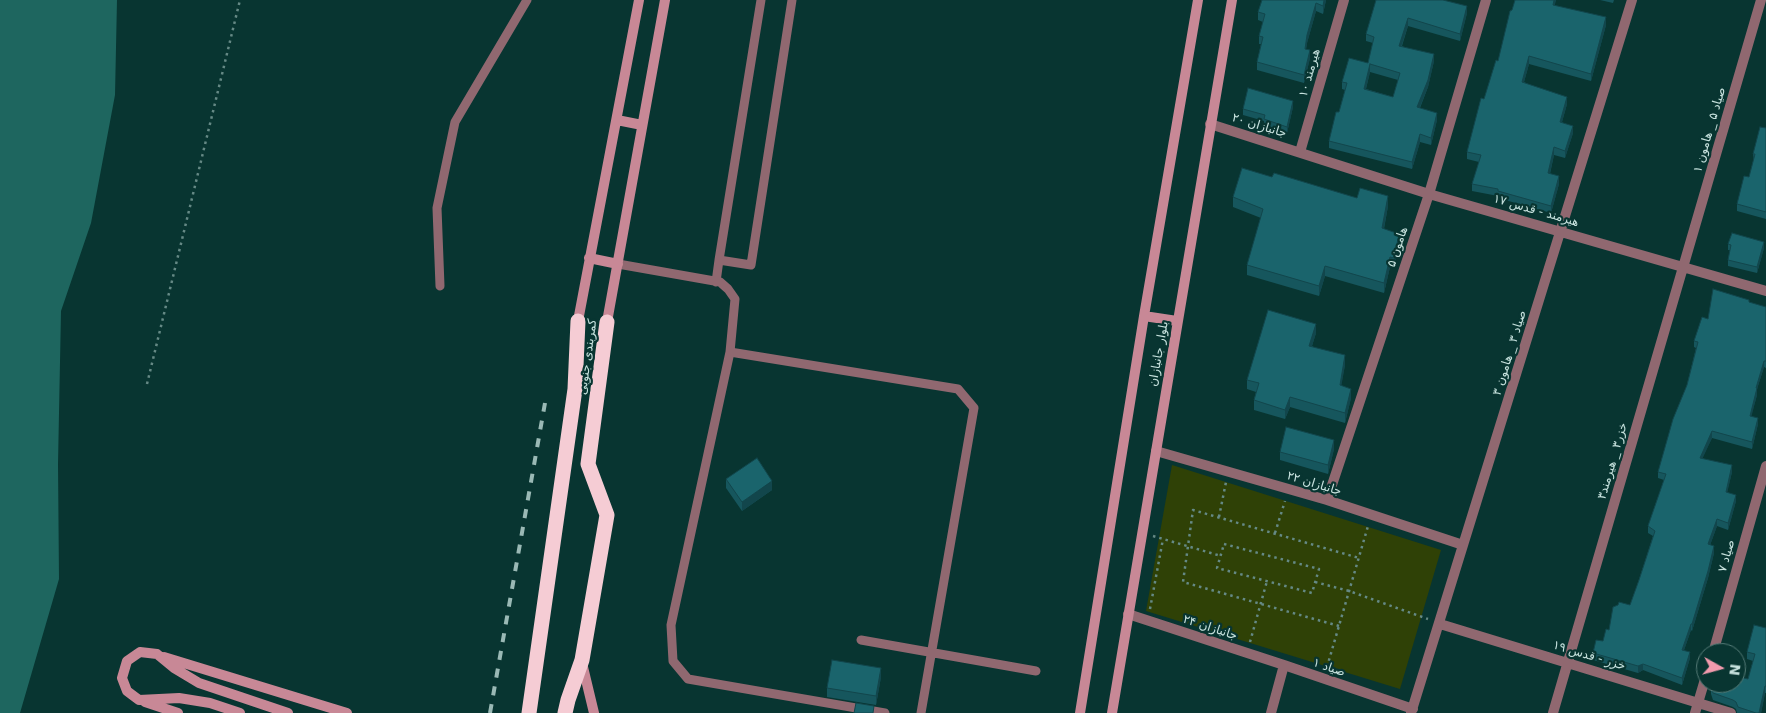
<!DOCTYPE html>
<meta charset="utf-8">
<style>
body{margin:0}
#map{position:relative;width:1766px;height:713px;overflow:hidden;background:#083531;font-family:"DejaVu Sans",sans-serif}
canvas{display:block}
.north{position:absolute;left:1696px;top:643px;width:50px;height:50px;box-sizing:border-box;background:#083531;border:1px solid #547a76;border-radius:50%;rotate:97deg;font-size:14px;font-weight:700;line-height:20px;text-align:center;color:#c7e2de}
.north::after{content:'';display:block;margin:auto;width:18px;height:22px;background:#f29aad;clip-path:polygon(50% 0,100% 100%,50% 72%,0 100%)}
</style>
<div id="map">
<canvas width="1766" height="713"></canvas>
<div class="north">N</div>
</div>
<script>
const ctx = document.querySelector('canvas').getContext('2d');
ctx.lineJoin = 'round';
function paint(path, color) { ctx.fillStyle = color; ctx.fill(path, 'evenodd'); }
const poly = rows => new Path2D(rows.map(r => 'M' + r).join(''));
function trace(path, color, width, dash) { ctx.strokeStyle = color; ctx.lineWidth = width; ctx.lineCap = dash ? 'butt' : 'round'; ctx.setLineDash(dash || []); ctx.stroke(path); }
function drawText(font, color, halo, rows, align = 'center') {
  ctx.font = font + ' "DejaVu Sans","Noto Naskh Arabic",sans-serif'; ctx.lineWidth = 4.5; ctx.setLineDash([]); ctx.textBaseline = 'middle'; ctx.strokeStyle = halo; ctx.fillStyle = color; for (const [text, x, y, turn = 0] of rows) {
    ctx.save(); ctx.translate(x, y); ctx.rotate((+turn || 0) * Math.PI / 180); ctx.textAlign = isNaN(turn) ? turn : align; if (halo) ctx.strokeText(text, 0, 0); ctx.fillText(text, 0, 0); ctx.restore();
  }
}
const green = poly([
 [1172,465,1441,550,1400,689,1146,611]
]);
const water = poly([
 [0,0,117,0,115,95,91,223,61,311,58,464,59,579,20,713,0,713]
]);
const path = poly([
 [147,384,240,0],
 [1219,517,1226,482],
 [1275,533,1285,501],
 [1153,536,1221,556],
 [1224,544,1319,569,1312,593,1217,568,1224,544],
 [1315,582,1349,591,1428,619],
 [1150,609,1163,539],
 [1339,626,1183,582,1193,510,1359,558],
 [1250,642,1267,581],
 [1327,667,1368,526]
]);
const lane = poly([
 [761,0,719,260,751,265,792,0],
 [618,264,720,282,728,289,735,299,730,352,671,625,673,661,688,679,885,713],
 [716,282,719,260],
 [440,286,437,208,455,122,527,0],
 [730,352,958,389,974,408,921,713],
 [861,640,1036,671]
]);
const street = poly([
 [1210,124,1429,194,1766,291],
 [1300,152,1344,0],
 [1156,451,1327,500,1463,545],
 [1327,500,1429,194,1486,0],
 [1128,614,1284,665],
 [1440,624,1731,713],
 [1713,653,1766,466],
 [1271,713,1284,665,1413,709],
 [1411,713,1632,0],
 [1553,713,1761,0],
 [1695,713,1706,676]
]);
const secondary = poly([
 [617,120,642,125],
 [589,258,618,264],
 [1144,316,1177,321],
 [578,321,639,0],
 [607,322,665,0],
 [164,657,347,713],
 [582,663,594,713],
 [145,702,178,713],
 [240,713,210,703,179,698,139,700,127,691,122,678,127,661,140,652,157,654,174,668,199,683,288,713],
 [1080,713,1144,316,1198,0],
 [1112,713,1232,0]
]);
const highway = poly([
 [529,713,575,389,578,321],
 [565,713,568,700,582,660,607,515,588,464,607,322]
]);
const rail = poly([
 [490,713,545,403]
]);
const wall = poly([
 [1326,0,1323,14,1316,11,1307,43,1306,49,1310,58,1304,83,1257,70,1257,62,1261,44,1259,44,1259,36,1263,22,1258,20,1258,12],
 [1376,0,1467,13,1460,41,1408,26,1402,46,1434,61,1428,87,1420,108,1437,120,1431,145,1420,142,1412,169,1329,148,1329,141,1339,112,1345,90,1342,89,1342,82,1368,63,1373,43,1366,41,1366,34],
 [1370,72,1398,80,1393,97,1366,89],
 [1515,0,1556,0,1554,6,1606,25,1591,81,1529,64,1524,82,1567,104,1562,122,1573,133,1565,158,1554,155,1550,174,1559,184,1551,213,1498,198,1498,196,1472,191,1472,184,1479,162,1467,159,1467,152,1484,99,1498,61],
 [1600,0,1614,0,1613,3],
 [1293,107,1287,133,1264,124,1264,121,1243,115,1243,109],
 [1766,128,1766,219,1737,211,1737,204,1749,177,1754,161,1753,154],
 [1272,177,1357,198,1388,206,1384,229,1399,244,1394,268,1390,267,1384,293,1325,276,1319,296,1247,275,1247,265,1261,218,1233,207,1233,197],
 [1728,244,1764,248,1757,273,1728,266,1728,260,1730,250,1728,250],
 [1749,303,1766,307,1766,368,1764,367,1757,389,1757,395,1751,416,1758,424,1752,449,1712,438,1702,458,1732,472,1727,492,1736,501,1728,530,1717,526,1710,545,1714,553,1708,578,1692,631,1691,630,1684,650,1690,658,1682,685,1643,670,1638,673,1593,660,1593,653,1603,641,1609,630,1630,605,1639,580,1653,536,1648,533,1648,526,1664,480,1658,478,1658,472,1687,385,1696,348,1694,347,1694,341,1708,319],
 [1316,333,1312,346,1345,365,1341,385,1351,398,1345,423,1290,407,1285,419,1254,410,1254,400,1256,392,1247,389,1247,380],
 [1334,449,1328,474,1280,460,1280,452],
 [726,479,772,490,742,511,726,488],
 [1766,628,1766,693,1765,693,1761,713,1737,713,1736,709,1733,707,1713,700,1711,694,1711,687,1748,679,1753,661,1747,659,1747,652],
 [881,677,876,705,827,697,827,688]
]);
const shadedWall = poly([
 [1324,0,1326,0,1323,14,1323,6],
 [1554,0,1556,0,1553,13,1553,5],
 [1316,3,1316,11,1307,43,1305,57,1305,49,1307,35],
 [1467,6,1467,13,1460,41,1460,34],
 [1606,17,1606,25,1591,81,1591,74],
 [1408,18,1408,26,1399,53,1399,46],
 [1310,50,1310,58,1304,83,1304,75],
 [1434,54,1434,61,1428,87,1417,114,1417,107],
 [1529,56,1529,64,1522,89,1522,82],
 [1370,64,1370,72,1364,96,1364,89],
 [1567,97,1567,104,1560,129,1560,122],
 [1293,101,1293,107,1287,133,1287,127],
 [1437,113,1437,120,1431,145,1431,138],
 [1573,126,1573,133,1565,158,1565,151],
 [1420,134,1420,142,1412,169,1412,162],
 [1554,147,1554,155,1548,181,1548,173],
 [1559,176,1559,184,1551,213,1551,206],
 [1388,196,1388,206,1382,238,1382,228],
 [1399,234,1399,244,1394,268,1394,258],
 [1764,242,1764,248,1757,273,1757,267],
 [1390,257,1390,267,1384,293,1384,283],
 [1325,266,1325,276,1319,296,1319,286],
 [1316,324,1316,333,1309,355,1309,346],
 [1345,355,1345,365,1340,394,1340,385],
 [1764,361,1764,367,1757,389,1757,395,1750,422,1750,416,1756,388],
 [1351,389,1351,398,1345,423,1345,413],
 [1290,397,1290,407,1285,419,1285,410],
 [1758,418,1758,424,1752,449,1752,442],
 [1712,431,1712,438,1700,464,1700,458],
 [1334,440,1334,449,1328,474,1328,465],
 [1732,465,1732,472,1726,498,1726,492],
 [772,481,772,490,742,511,742,502],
 [1736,495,1736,501,1728,530,1728,523],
 [1717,519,1717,526,1708,551,1708,544],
 [1714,546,1714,553,1708,578,1692,631,1692,624],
 [1691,624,1691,630,1682,656,1682,650],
 [1690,652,1690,658,1682,685,1682,678],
 [1643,664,1643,670,1638,673,1638,666],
 [881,668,881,677,876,705,876,696],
 [1765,686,1765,693,1761,713,1759,713]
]);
const building = poly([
 [1262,0,1324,0,1323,6,1316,3,1307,35,1305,49,1310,50,1304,75,1257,62,1263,37,1259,36,1265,14,1258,12,1262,0],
 [1376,0,1443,0,1467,6,1460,34,1408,18,1399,46,1434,54,1428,80,1417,107,1437,113,1431,138,1420,134,1412,162,1329,141,1336,112,1339,112,1347,83,1342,82,1349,58,1368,63,1374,37,1366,34,1376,0],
 [1370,64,1400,73,1393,97,1364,89,1370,64],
 [1515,0,1554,0,1553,5,1606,17,1591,74,1529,56,1522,82,1567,97,1560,122,1573,126,1565,151,1554,147,1548,173,1559,176,1551,206,1498,191,1498,189,1472,184,1481,155,1467,152,1481,98,1484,99,1496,60,1498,61,1510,11,1512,10,1515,0],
 [1248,88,1293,101,1287,127,1264,119,1265,115,1243,109,1248,88],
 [1760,127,1766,128,1766,212,1737,204,1744,176,1749,177,1755,154,1753,154,1760,127],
 [1242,168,1272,177,1274,173,1357,198,1360,188,1388,196,1382,228,1399,234,1394,258,1390,257,1384,283,1325,266,1319,286,1247,265,1263,209,1233,197,1242,168],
 [1732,233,1764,242,1757,267,1728,260,1731,245,1728,244,1732,233],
 [1713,289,1749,300,1749,302,1766,307,1766,361,1764,361,1756,388,1757,388,1750,416,1758,418,1752,442,1712,431,1700,458,1732,465,1726,492,1736,495,1728,523,1717,519,1708,544,1714,546,1708,571,1692,624,1691,624,1682,650,1690,652,1682,678,1643,664,1638,666,1593,653,1596,640,1603,641,1606,629,1609,630,1613,607,1618,605,1619,602,1630,605,1639,580,1655,531,1648,526,1666,474,1658,472,1673,419,1687,385,1698,342,1694,341,1702,317,1708,319,1713,289],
 [1268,310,1316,324,1309,346,1345,355,1340,385,1351,389,1345,413,1290,397,1285,410,1254,400,1259,383,1247,380,1268,310],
 [1286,427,1334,440,1328,465,1280,452,1286,427],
 [757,458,772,481,742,502,726,479,757,458],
 [1754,625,1766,628,1766,686,1765,686,1759,713,1756,713,1738,707,1736,702,1733,700,1713,693,1711,687,1712,683,1736,683,1736,676,1748,679,1755,654,1747,652,1754,625],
 [832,660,881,668,876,696,827,688,832,660],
 [856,703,874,706,873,713,854,713,856,703]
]);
const streetNames = [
 ["هیرمند ۱۰",1310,73,-74],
 ["جانبازان ۲۰",1259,126,17],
 ["صیاد ۵ _ هامون ۱",1710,130,-74],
 ["هیرمند - قدس ۱۷",1536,211,16],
 ["هامون ۵",1398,247,-72],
 ["صیاد ۳ _ هامون ۳",1510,353,-73],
 ["بلوار جانبازان",1159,354,-80],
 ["کمربندی جنوبی",588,357,-82],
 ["خزر۳ _ هیرمند۳",1613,461,-74],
 ["جانبازان ۲۲",1314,484,17],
 ["صیاد ۷",1727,556,-74],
 ["جانبازان ۲۴",1210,628,18],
 ["خزر - قدس ۱۹",1589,656,17],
 ["صیاد ۱",1329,668,19]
];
paint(green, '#2f4106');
paint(water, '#1e665f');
trace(path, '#658985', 2.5, [2.5, 4]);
trace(lane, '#906870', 9);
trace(street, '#906870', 10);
trace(secondary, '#c88896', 10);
trace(highway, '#f5ccd4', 15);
trace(rail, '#9ab9b5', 4, [9, 9]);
paint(wall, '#16565d');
paint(shadedWall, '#12464c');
paint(building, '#1a646c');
trace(building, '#12464c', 1);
drawText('12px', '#c7e2de', '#083531', streetNames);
</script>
